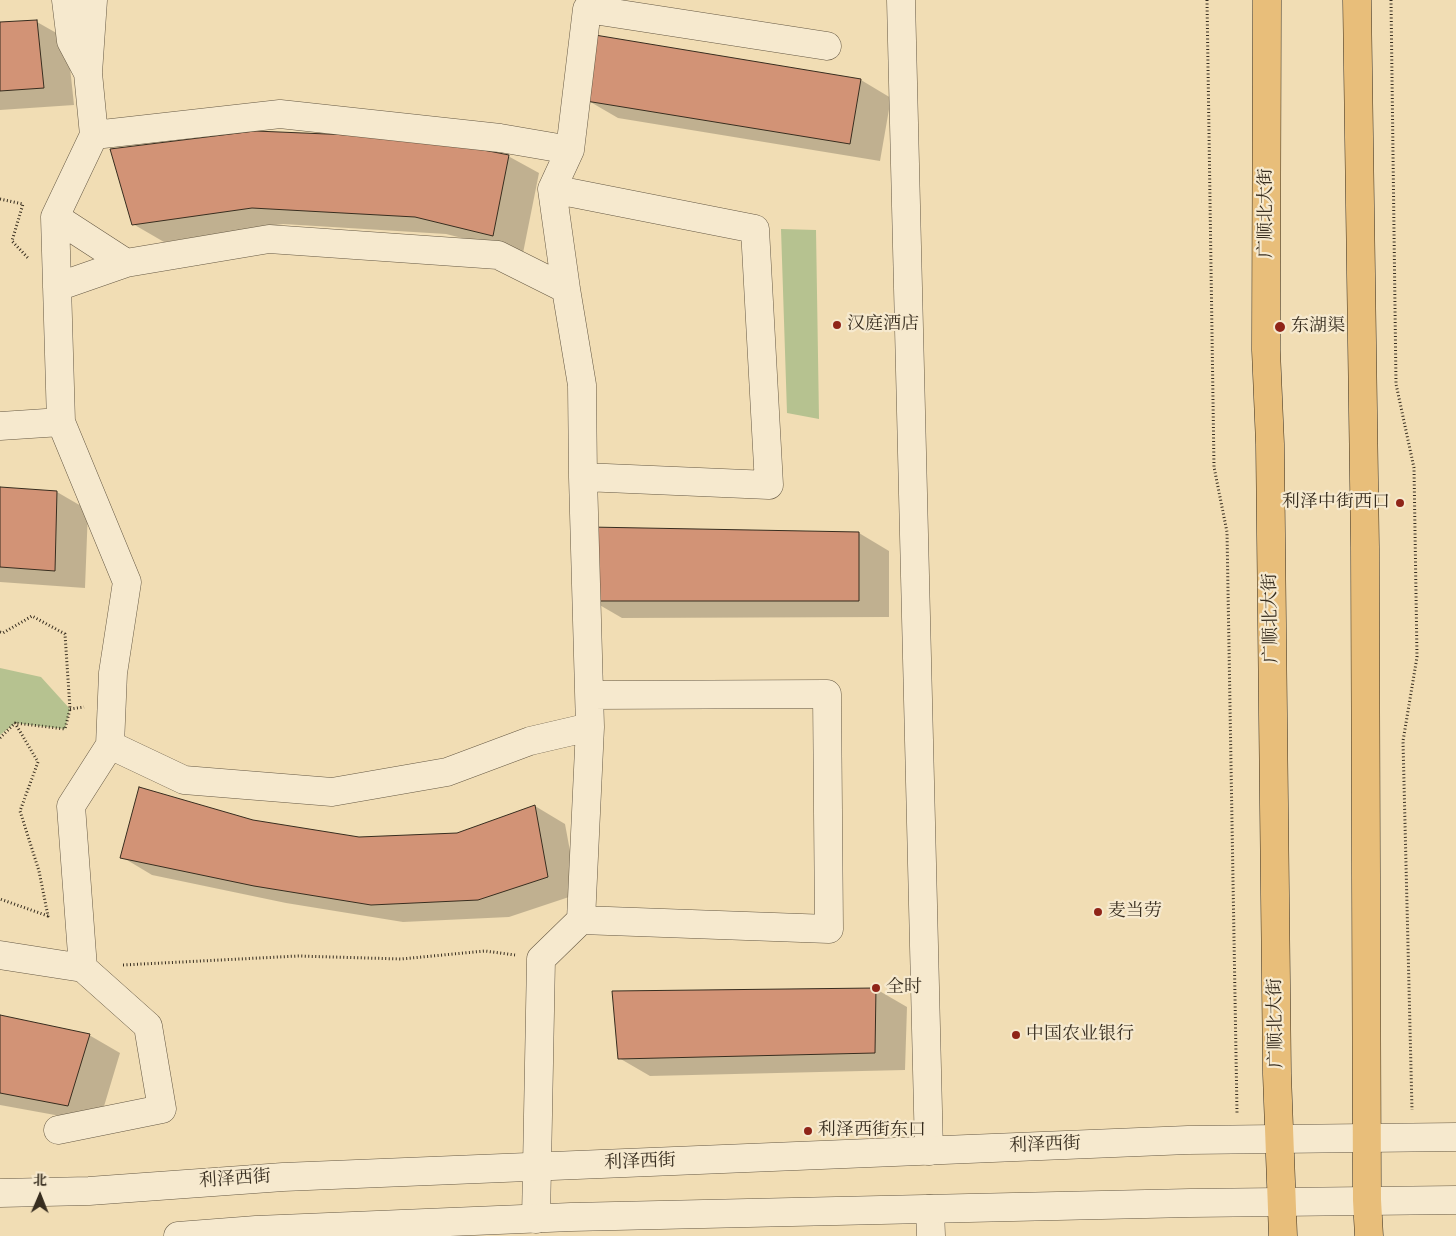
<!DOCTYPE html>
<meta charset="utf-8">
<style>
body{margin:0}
#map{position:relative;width:1456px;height:1236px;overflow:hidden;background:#f1ddb4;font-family:"IM FELL DW Pica","Noto Serif SC",serif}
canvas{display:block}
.north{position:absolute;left:15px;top:1171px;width:50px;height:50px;-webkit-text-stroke:4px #f6e9ce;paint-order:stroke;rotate:1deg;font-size:14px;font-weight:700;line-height:20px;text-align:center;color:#372d1f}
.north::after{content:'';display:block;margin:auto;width:18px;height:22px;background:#372d1f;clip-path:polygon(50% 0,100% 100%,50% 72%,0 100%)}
</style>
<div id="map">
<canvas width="1456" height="1236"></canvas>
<div class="north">北</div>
</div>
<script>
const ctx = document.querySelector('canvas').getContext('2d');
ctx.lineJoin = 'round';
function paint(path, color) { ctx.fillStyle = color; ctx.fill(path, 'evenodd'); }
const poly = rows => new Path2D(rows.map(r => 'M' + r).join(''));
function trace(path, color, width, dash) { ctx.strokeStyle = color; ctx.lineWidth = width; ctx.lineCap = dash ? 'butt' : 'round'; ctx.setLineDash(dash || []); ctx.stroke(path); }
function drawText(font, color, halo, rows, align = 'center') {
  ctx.font = font + ' "IM FELL DW Pica","Noto Serif SC",serif'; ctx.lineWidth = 4.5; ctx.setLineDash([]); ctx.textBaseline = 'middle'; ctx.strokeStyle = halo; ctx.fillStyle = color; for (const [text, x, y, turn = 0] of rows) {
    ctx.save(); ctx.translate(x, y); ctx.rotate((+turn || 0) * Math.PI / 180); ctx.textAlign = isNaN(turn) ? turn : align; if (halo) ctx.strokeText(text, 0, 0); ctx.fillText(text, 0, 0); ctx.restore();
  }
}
const green = poly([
 [781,229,816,230,819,419,787,413],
 [0,668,41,677,70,709,65,729,15,723,0,735]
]);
const shadow = poly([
 [37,22,67,39,74,105,0,110,0,24],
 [861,80,891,98,880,161,618,118,587,100],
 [508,156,539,173,523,253,446,234,283,224,164,242,133,224],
 [0,488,57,492,88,510,85,588,0,582],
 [859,533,889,551,889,617,622,618,591,600],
 [535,806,565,824,578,894,509,917,403,922,286,903,152,875,122,857,253,821,359,838,457,834],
 [876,989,907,1007,905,1070,650,1076,619,1058,613,992],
 [0,1016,89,1035,120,1053,99,1123,0,1105]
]);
const building = poly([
 [37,20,44,88,0,91,0,22,37,20],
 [595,35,861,79,850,144,586,101,595,35],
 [255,131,422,138,509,155,493,236,415,217,252,208,132,225,110,149,255,131],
 [0,487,57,491,55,571,0,567,0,487],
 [589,527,859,532,859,601,590,601,589,527],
 [139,787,253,820,359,837,457,833,535,805,548,877,478,900,371,905,254,886,120,858,139,787],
 [876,988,875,1053,618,1059,612,991,876,988],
 [0,1015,90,1034,68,1106,0,1093,0,1015]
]);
const path = poly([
 [1207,0,1214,467,1227,532,1237,1113],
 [1391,0,1396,384,1414,468,1417,657,1403,741,1412,1110],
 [0,199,23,204,12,241,28,258],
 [0,632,3,633,32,616,65,634,70,709,65,729,15,723],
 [70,709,84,707],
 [0,738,15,723,38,762,20,811,39,871,48,916,0,899],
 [123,965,298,956,401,959,485,951,515,955]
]);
const minor = poly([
 [66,0,71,41,88,73],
 [901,0,929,1151],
 [94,135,280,114,500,138,570,150],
 [552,189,755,229,769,485,583,477],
 [55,217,126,263,269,239,498,255,566,289],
 [57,287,126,263],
 [0,426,61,422],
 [110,745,184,780,332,792,447,772,530,741,590,727],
 [581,920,829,929,827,694,590,695],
 [0,955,83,968],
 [58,1130,162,1109,148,1026,83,968,71,806,110,745,113,673,127,582,61,422,55,217,94,135,88,73,93,0],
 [930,1209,931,1236],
 [536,1219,541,959,581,920,590,727,583,477,582,385,566,289,552,189,570,150,587,9,827,46]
]);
const tertiary = poly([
 [0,1193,89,1191,283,1177,1188,1140,1456,1137],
 [178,1236,256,1230,571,1217,1190,1203,1456,1200]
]);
const primary = poly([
 [1267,0,1266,350,1270,444,1277,1074,1283,1236],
 [1357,0,1365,547,1367,1200,1369,1236]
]);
const markers = [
 [837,325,5,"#8f2418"],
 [1280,327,6,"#8f2418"],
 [1400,503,5,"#8f2418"],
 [1098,912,5,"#8f2418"],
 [876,988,5,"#8f2418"],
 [1016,1035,5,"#8f2418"],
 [808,1131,5,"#8f2418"]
];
const streetNames = [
 ["广顺北大街",1267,213,-90],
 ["广顺北大街",1272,618,-91],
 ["广顺北大街",1277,1023,-91],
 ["利泽西街",1045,1146,-2],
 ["利泽西街",640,1163,-2],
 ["利泽西街",235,1180,-4]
];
const poiNames = [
 ["汉庭酒店",847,325],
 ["东湖渠",1291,327],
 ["利泽中街西口",1390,503,"right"],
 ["麦当劳",1108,912],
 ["全时",886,988],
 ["中国农业银行",1026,1035],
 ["利泽西街东口",818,1131]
];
paint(green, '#b6c290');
paint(shadow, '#0003');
paint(building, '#d29376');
trace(building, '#372d1f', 1);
trace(minor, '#665944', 29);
trace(tertiary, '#665944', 29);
trace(primary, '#372d1f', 29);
trace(path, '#372d1f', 3, [1, 2.5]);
trace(minor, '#f6e9ce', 28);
trace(tertiary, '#f6e9ce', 28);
trace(primary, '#e8be7a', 28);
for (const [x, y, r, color] of markers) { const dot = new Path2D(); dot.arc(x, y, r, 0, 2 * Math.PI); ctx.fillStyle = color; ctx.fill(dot); trace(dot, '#f6e9ce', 2); }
drawText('18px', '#372d1f', '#f6e9ce', streetNames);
drawText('18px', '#372d1f', '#f6e9ce', poiNames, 'left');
</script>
